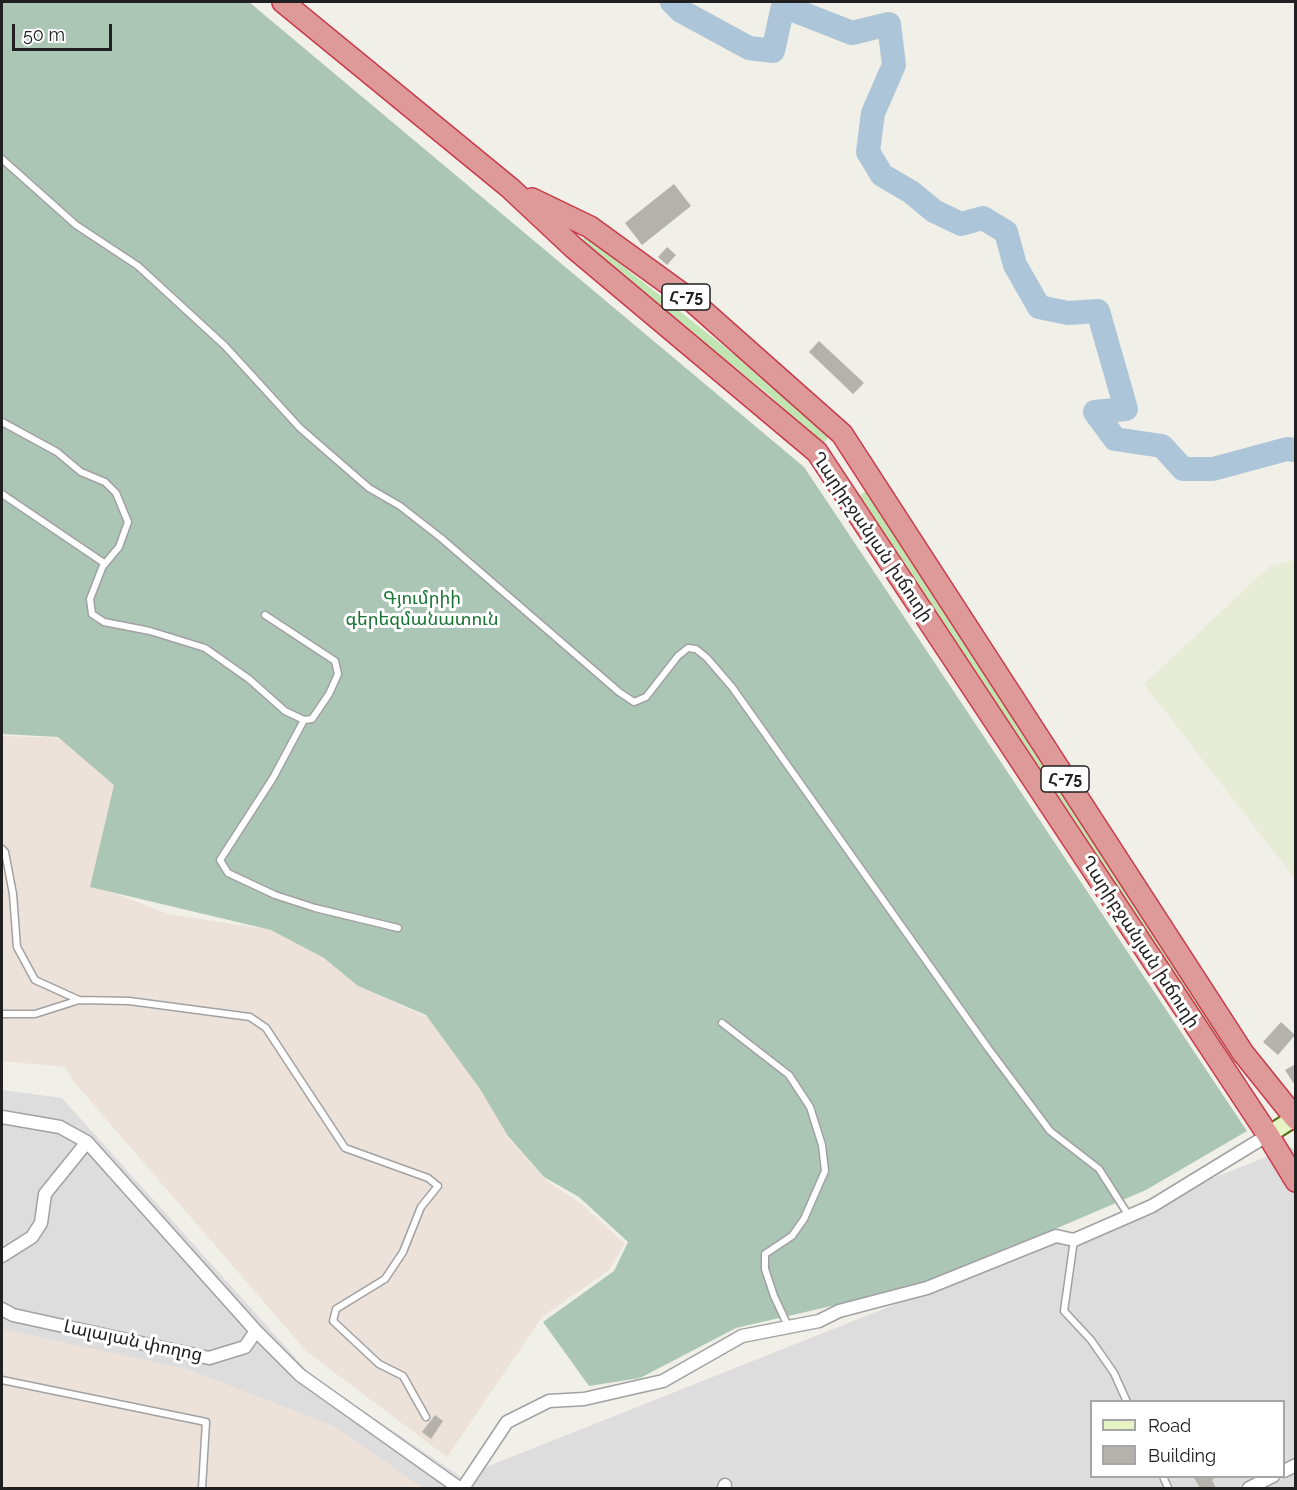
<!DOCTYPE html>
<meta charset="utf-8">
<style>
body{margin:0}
#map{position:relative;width:1297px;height:1490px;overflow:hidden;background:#f0efe8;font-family:Raleway,sans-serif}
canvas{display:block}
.frame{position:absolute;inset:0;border:3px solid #202020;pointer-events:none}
.legend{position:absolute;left:1090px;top:1400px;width:195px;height:78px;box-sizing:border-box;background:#fff;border:2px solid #a6a6a6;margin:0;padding:8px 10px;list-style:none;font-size:18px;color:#202020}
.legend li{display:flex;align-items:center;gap:12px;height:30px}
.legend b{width:30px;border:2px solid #a6a6a6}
.scale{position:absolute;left:12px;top:24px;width:100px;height:27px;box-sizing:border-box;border:3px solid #202020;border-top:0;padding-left:8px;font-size:18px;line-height:21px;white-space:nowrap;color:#202020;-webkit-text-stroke:4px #fff;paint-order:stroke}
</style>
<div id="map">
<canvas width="1297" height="1490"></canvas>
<div class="frame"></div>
<ul class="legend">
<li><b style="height:8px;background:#e6f3c2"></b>Road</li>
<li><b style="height:16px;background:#b5b1ab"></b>Building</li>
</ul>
<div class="scale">50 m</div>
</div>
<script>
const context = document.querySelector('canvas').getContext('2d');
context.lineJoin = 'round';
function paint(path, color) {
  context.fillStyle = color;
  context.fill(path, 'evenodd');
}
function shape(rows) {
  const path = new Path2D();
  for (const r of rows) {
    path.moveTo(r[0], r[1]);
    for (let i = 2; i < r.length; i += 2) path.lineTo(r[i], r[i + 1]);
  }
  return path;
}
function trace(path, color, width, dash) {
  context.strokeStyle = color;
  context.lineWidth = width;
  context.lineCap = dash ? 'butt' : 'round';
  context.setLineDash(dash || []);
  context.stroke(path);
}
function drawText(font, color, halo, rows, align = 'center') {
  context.font = font + ' Raleway,"Noto Sans Armenian",sans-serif';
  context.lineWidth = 6;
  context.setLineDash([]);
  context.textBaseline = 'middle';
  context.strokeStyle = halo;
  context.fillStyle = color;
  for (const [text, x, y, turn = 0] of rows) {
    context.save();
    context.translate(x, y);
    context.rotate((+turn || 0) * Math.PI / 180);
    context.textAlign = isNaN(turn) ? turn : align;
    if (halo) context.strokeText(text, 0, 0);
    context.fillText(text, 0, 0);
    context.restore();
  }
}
paint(shape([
 [2,1090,62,1098,311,1375,461,1477,1291,1147,1295,1149,1295,1488,2,1488],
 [1092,1402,1284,1402,1284,1476,1092,1476]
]), '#dedddd');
paint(shape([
 [2,736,61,738,117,786,93,885,168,914,278,931,332,963,358,986,429,1018,491,1094,509,1138,547,1181,583,1205,625,1244,609,1270,542,1317,447,1457,307,1352,75,1083,65,1067,2,1061],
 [2,1329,187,1369,334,1426,423,1488,2,1488]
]), '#ece2d9');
paint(shape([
 [1295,560,1296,560,1295,879,1144,684,1270,566]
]), '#e6ecd5');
paint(shape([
 [585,236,736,356,829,437,822,444,768,394,581,243],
 [866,491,1237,1060,1231,1068,858,497]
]), '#c1e4b3');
paint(shape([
 [2,2,249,2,804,467,1247,1131,1146,1190,927,1284,736,1328,640,1378,589,1386,543,1322,614,1271,628,1242,579,1197,544,1177,508,1136,480,1089,426,1015,358,986,324,958,271,930,90,887,114,785,58,737,2,734]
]), '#abc6b5');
trace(shape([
 [672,2,681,11,749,48,773,51,783,6,852,33,889,24,894,65,873,113,868,152,882,175,911,192,934,211,961,224,983,218,1006,232,1015,265,1039,307,1068,313,1098,311,1126,409,1095,412,1115,439,1162,446,1183,469,1213,469,1287,449,1296,450]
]), '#adc5d8', 24);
paint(shape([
 [674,184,691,206,642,245,625,223],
 [667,247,676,255,667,265,658,257],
 [819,341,864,383,853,394,809,352],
 [1281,1022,1295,1035,1278,1055,1263,1042],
 [1296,1064,1296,1087,1285,1070],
 [435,1415,443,1421,431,1439,422,1432],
 [1193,1476,1218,1476,1212,1480,1216,1488,1200,1488]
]), '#b5b1ab');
const lane = shape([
 [2,159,76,225,138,266,225,346,300,428,331,455,369,488,400,506,441,538,619,692,634,702,646,697,678,656,688,648,696,649,707,658,732,687,988,1048,1050,1131,1099,1169,1129,1216],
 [2,422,57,452,81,472,105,482,116,493,128,522,119,547,103,566],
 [2,494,104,563,90,599,92,614,104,622,150,631,205,648,249,679,285,711,304,720,312,719,329,694,338,674,335,661,265,615],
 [304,720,273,778,220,860,228,873,275,895,315,908,398,928],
 [2,849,5,852,13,894,17,947,35,980,79,1000],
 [2,1014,35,1014,79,1000,129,1001,250,1017,266,1028,345,1148,428,1178,438,1186,421,1207,403,1252,385,1279,336,1309,333,1321,379,1364,403,1376,426,1417],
 [722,1023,789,1075,810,1107,822,1145,825,1171,804,1219,792,1236,765,1254,765,1269,774,1296,788,1326],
 [1074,1240,1064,1311,1091,1340,1114,1373,1127,1402],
 [2,1380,206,1422,202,1488],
 [1163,1476,1168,1488]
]);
const street = shape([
 [2,1117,60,1127,87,1142,256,1331,300,1375,459,1488],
 [2,1256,32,1237,41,1223,45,1194,87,1142],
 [2,1309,13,1315,209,1358,245,1347,256,1331],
 [1284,1471,1296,1465],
 [463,1488,507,1422,549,1401,584,1399,663,1381,742,1336,819,1321,839,1311,927,1288,1056,1236,1074,1240,1152,1206,1268,1135],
 [724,1488,725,1485],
 [1249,1488,1273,1476]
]);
const secondary = shape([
 [1268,1135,1296,1117]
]);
const highway = shape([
 [283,2,510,188,574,248,817,452,1268,1135,1296,1181],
 [532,199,590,227,692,301,842,434,1243,1053,1296,1119]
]);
trace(lane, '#a1a1a1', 9);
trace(street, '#a1a1a1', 15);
trace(secondary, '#506d11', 20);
trace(highway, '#c93a4c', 24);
trace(lane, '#fff', 6);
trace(street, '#fff', 12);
trace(secondary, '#e6f3c2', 16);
trace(highway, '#de9a98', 21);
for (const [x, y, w] of [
 [686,297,48],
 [1065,779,48]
]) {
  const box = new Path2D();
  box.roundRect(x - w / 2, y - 13, w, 26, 4.5);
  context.fillStyle = '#fff';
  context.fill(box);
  trace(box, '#202020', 1.5);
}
drawText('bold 16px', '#202020', null, [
 ["Հ-75",686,297],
 ["Հ-75",1065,779]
]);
drawText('18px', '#202020', '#fff', [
 ["Ղարիբջանյան խճուղի",872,537,56],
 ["Ղարիբջանյան խճուղի",1140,942,57],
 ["Լալայան փողոց",133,1341,12]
]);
drawText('18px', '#187433', '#fff', [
 ["Գյումրիի",422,599],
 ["գերեզմանատուն",422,620]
]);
</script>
